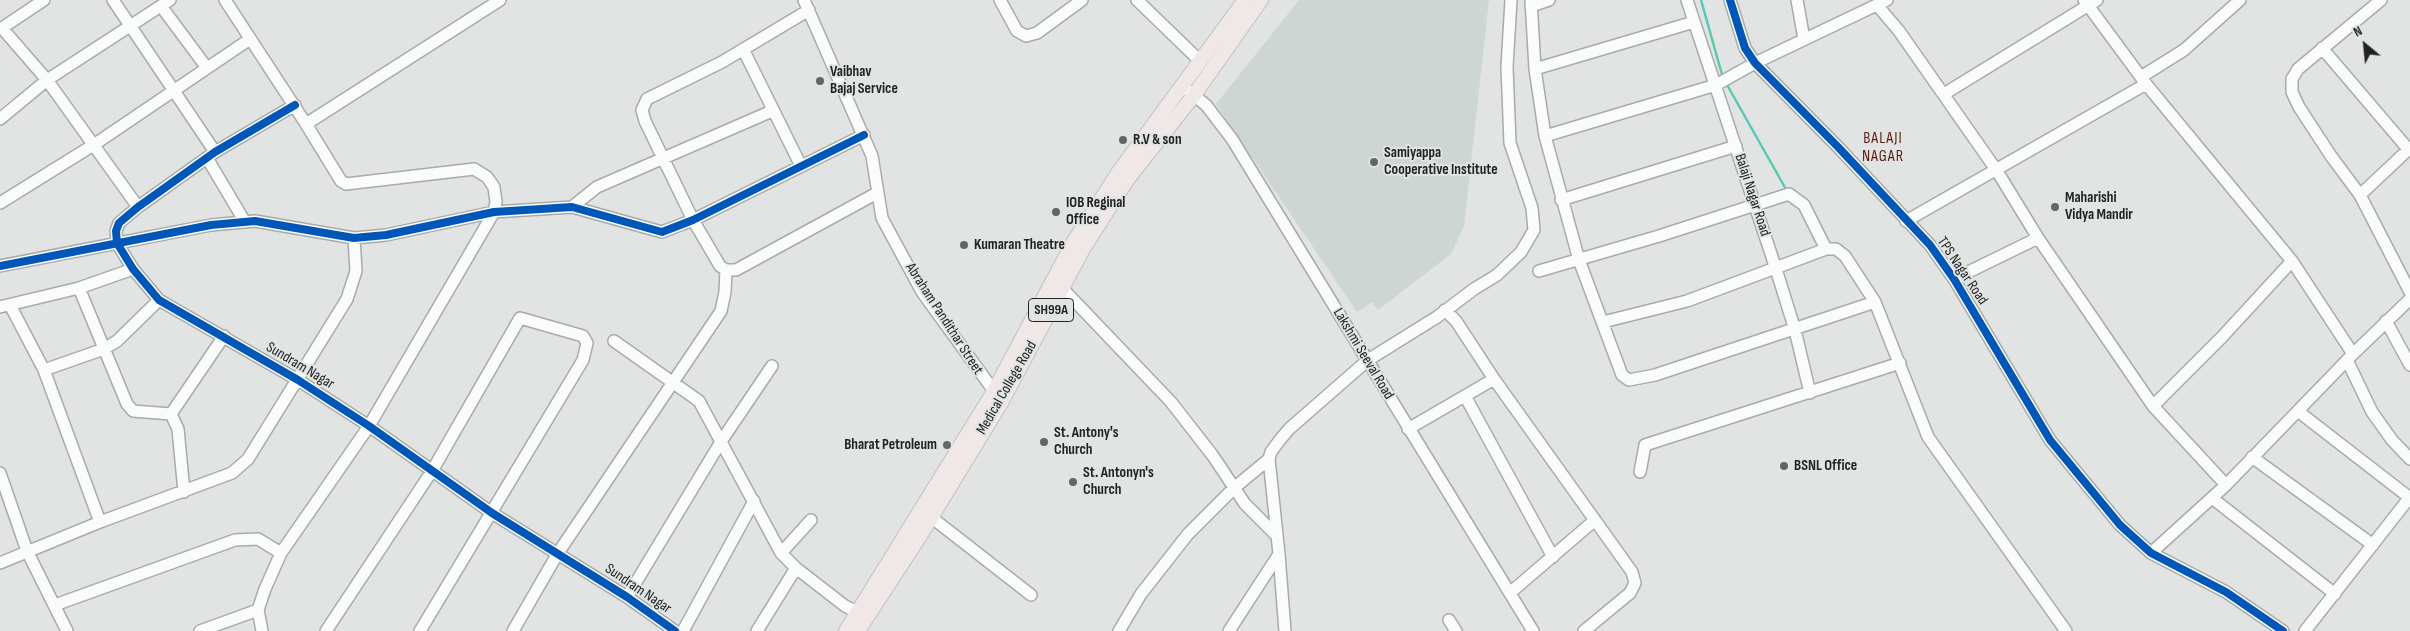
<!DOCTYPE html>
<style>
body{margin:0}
#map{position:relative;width:2410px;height:631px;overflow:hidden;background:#e1e4e3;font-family:"Sofia Sans Condensed",sans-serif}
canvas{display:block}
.north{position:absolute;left:2340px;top:20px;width:50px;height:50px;-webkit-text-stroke:4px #e0e5e3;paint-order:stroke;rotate:332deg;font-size:14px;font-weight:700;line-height:20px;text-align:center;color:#212222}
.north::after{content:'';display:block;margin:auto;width:18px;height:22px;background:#212222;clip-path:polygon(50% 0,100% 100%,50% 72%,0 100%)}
</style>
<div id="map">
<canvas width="2410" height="631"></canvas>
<div class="north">N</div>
</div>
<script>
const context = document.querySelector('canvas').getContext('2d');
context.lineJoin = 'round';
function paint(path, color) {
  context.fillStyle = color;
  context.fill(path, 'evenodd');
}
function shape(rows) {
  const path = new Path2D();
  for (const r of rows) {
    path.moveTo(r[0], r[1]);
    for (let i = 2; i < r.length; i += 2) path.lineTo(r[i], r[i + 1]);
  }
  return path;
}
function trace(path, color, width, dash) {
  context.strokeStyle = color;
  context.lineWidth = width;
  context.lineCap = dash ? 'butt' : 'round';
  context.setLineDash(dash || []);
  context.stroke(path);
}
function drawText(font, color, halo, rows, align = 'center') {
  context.font = font + ' "Sofia Sans Condensed",sans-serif';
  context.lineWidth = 4;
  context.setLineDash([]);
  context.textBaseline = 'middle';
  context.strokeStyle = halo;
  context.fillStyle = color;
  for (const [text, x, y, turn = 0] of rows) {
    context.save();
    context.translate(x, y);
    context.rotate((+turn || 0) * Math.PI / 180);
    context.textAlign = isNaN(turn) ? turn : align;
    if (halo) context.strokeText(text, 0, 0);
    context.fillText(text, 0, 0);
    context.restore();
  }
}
paint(shape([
 [1299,0,1489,0,1464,226,1451,254,1378,310,1372,302,1357,312,1216,104]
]), '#cdd6d3');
trace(shape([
 [1701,0,1723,78],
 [1726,83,1787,191]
]), '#5bc8b3', 2.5);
const minor = shape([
 [44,0,2,28,47,80,170,0],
 [113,0,215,152],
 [225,0,306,124,500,0],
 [804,0,872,156,882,218,922,292,999,398],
 [1000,0,1017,31,1026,36,1037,33,1082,0],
 [1137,0,1201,62],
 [1531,0,1535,69,1545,136,1579,260,1622,375,1629,380,1655,375,1875,302],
 [1687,0,1776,269,1795,330,1810,393],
 [1730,0,1745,48,1755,63,1838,147,1930,245,1954,279,2050,440,2120,525,2151,553,2226,592,2283,631],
 [1797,0,1804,39],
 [2084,0,2146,84,2292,261,2353,354],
 [2381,0,2298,69,2292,79,2292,92,2299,107,2331,156,2360,195,2410,292],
 [1877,5,1899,31,1997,171,2038,238,2153,406,2226,485],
 [161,6,207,68],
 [1531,6,1549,0],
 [809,10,722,62,647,99,642,110,645,121,693,220,720,266,726,270,736,270,877,193],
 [2322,48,2408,149],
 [743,49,801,166],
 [1535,69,1694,22],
 [2141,77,2184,50,2240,0],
 [1182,86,1206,105,1232,139,1533,631],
 [1944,94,2097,0],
 [295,105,215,152,138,207,119,223,116,231,117,243,133,269,159,300,298,380,369,426,492,513,627,597,675,631],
 [0,119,47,80,138,207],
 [1545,136,1716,85,1755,63,1887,0],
 [207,158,245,222],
 [2360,195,2410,148],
 [1561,200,1736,146],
 [0,203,95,144,250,39],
 [572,207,597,187,772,111],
 [1906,221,2146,84],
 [0,266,211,225,255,221,354,238,386,235,494,212,572,207,662,232,693,220,864,135],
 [1539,271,1659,236,1789,194,1804,205,1826,249],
 [1954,279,2038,238],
 [79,288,127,404,133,411,171,414,178,429,184,492],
 [1063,289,1171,402,1213,456,1245,504,1277,536],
 [10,305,44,370,100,522],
 [0,307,79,288,133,269],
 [1445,310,1456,321,1494,379],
 [2386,321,2410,365],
 [1603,322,1687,301,1826,249,1836,249,1845,256,1875,302,1928,437,2066,631],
 [614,341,699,401,781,553,796,568,845,606,857,612],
 [2347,360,2372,412,2392,440,2410,459],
 [44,370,104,349,117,341,159,300],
 [1465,396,1553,557],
 [2153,406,2222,337,2292,261],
 [2299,412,2410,498],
 [171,414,224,336],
 [1408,429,1494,379,1632,572,1635,583,1630,593,1584,631],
 [2252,457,2373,545],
 [1640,472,1645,445,1900,363],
 [0,473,27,551,67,631],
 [2212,498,2335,594],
 [931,517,1031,595],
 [781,553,811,520],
 [2151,553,2226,485,2353,354,2410,299],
 [1279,554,1269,459,1271,452,1279,441,1289,429,1368,360,1437,317,1474,289,1497,275,1521,252,1534,230,1532,208,1510,143,1507,67,1511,0],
 [0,563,100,522,232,473,248,459,347,299,356,271,354,238],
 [1511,592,1595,520],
 [627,597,722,440,772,366],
 [55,605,235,540,258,539,281,553],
 [1449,620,1456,631],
 [200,631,258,610],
 [262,631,258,610,265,589,281,553,369,426,494,212,496,202,494,187,487,177,474,169,346,184,341,181,306,124],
 [326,631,432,471,520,318,583,336,587,343,583,360,420,631],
 [513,631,558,553,721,311,725,292,726,270],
 [683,631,754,501],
 [757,631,796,568],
 [1119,631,1141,594,1188,534,1234,488,1269,459],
 [1229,631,1279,554,1285,631],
 [2305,631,2410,497]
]);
const major = shape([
 [846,631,993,393,1073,243,1118,173,1245,0],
 [858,631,918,539,1002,401,1083,249,1127,180,1194,95,1261,0]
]);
trace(minor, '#a9abaa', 14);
trace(major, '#c0c1c0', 16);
trace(minor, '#fafbfb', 11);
trace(major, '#f0e8e6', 14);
trace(shape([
 [1730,0,1745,48,1755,63,1838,147,1930,245,1954,279,2050,440,2120,525,2151,553,2226,592,2283,631],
 [295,105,215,152,138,207,119,223,116,231,117,243,133,269,159,300,298,380,369,426,492,513,627,597,675,631],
 [0,266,211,225,255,221,354,238,386,235,494,212,572,207,662,232,693,220,864,135]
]), '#0057b8', 8);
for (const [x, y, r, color] of [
 [820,81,5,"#646666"],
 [1123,140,5,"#646666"],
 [1374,162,5,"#646666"],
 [2055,207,5,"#646666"],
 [1056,212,5,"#646666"],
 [964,245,5,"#646666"],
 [1044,442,5,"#646666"],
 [947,445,5,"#646666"],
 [1784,466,5,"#646666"],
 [1073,482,5,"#646666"]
]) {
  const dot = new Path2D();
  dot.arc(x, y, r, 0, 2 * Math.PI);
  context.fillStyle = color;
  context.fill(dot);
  trace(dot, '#e0e5e3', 2);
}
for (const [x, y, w] of [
 [1051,310,45]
]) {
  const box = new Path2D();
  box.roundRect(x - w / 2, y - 11.5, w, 23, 4);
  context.fillStyle = '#e0e5e3';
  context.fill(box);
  trace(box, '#212222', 1);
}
drawText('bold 14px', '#212222', null, [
 ["SH99A",1051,310]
]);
drawText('bold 15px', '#212222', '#e0e5e3', [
 ["Vaibhav",830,72],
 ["Bajaj Service",830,89],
 ["R.V & son",1133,140],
 ["Samiyappa",1384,153],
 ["Cooperative Institute",1384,170],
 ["Maharishi",2065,198],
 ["Vidya Mandir",2065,215],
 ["IOB Reginal",1066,203],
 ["Office",1066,220],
 ["Kumaran Theatre",974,245],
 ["St. Antony's",1054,433],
 ["Church",1054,450],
 ["Bharat Petroleum",937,445,"right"],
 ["BSNL Office",1794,466],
 ["St. Antonyn's",1083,473],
 ["Church",1083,490]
], 'left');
drawText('15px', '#212222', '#e0e5e3', [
 ["Balaji Nagar Road",1752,195,72],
 ["TPS Nagar Road",1962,271,56],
 ["Abraham Pandithar Street",944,319,57],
 ["Lakshmi Seeval Road",1363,354,59],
 ["Sundram Nagar",300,366,31],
 ["Medical College Road",1007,388,-60],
 ["Sundram Nagar",638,589,34]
]);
context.letterSpacing = '1px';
drawText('16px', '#5c190e', '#e0e5e3', [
 ["BALAJI",1883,139],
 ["NAGAR",1883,157]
]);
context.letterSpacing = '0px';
</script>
